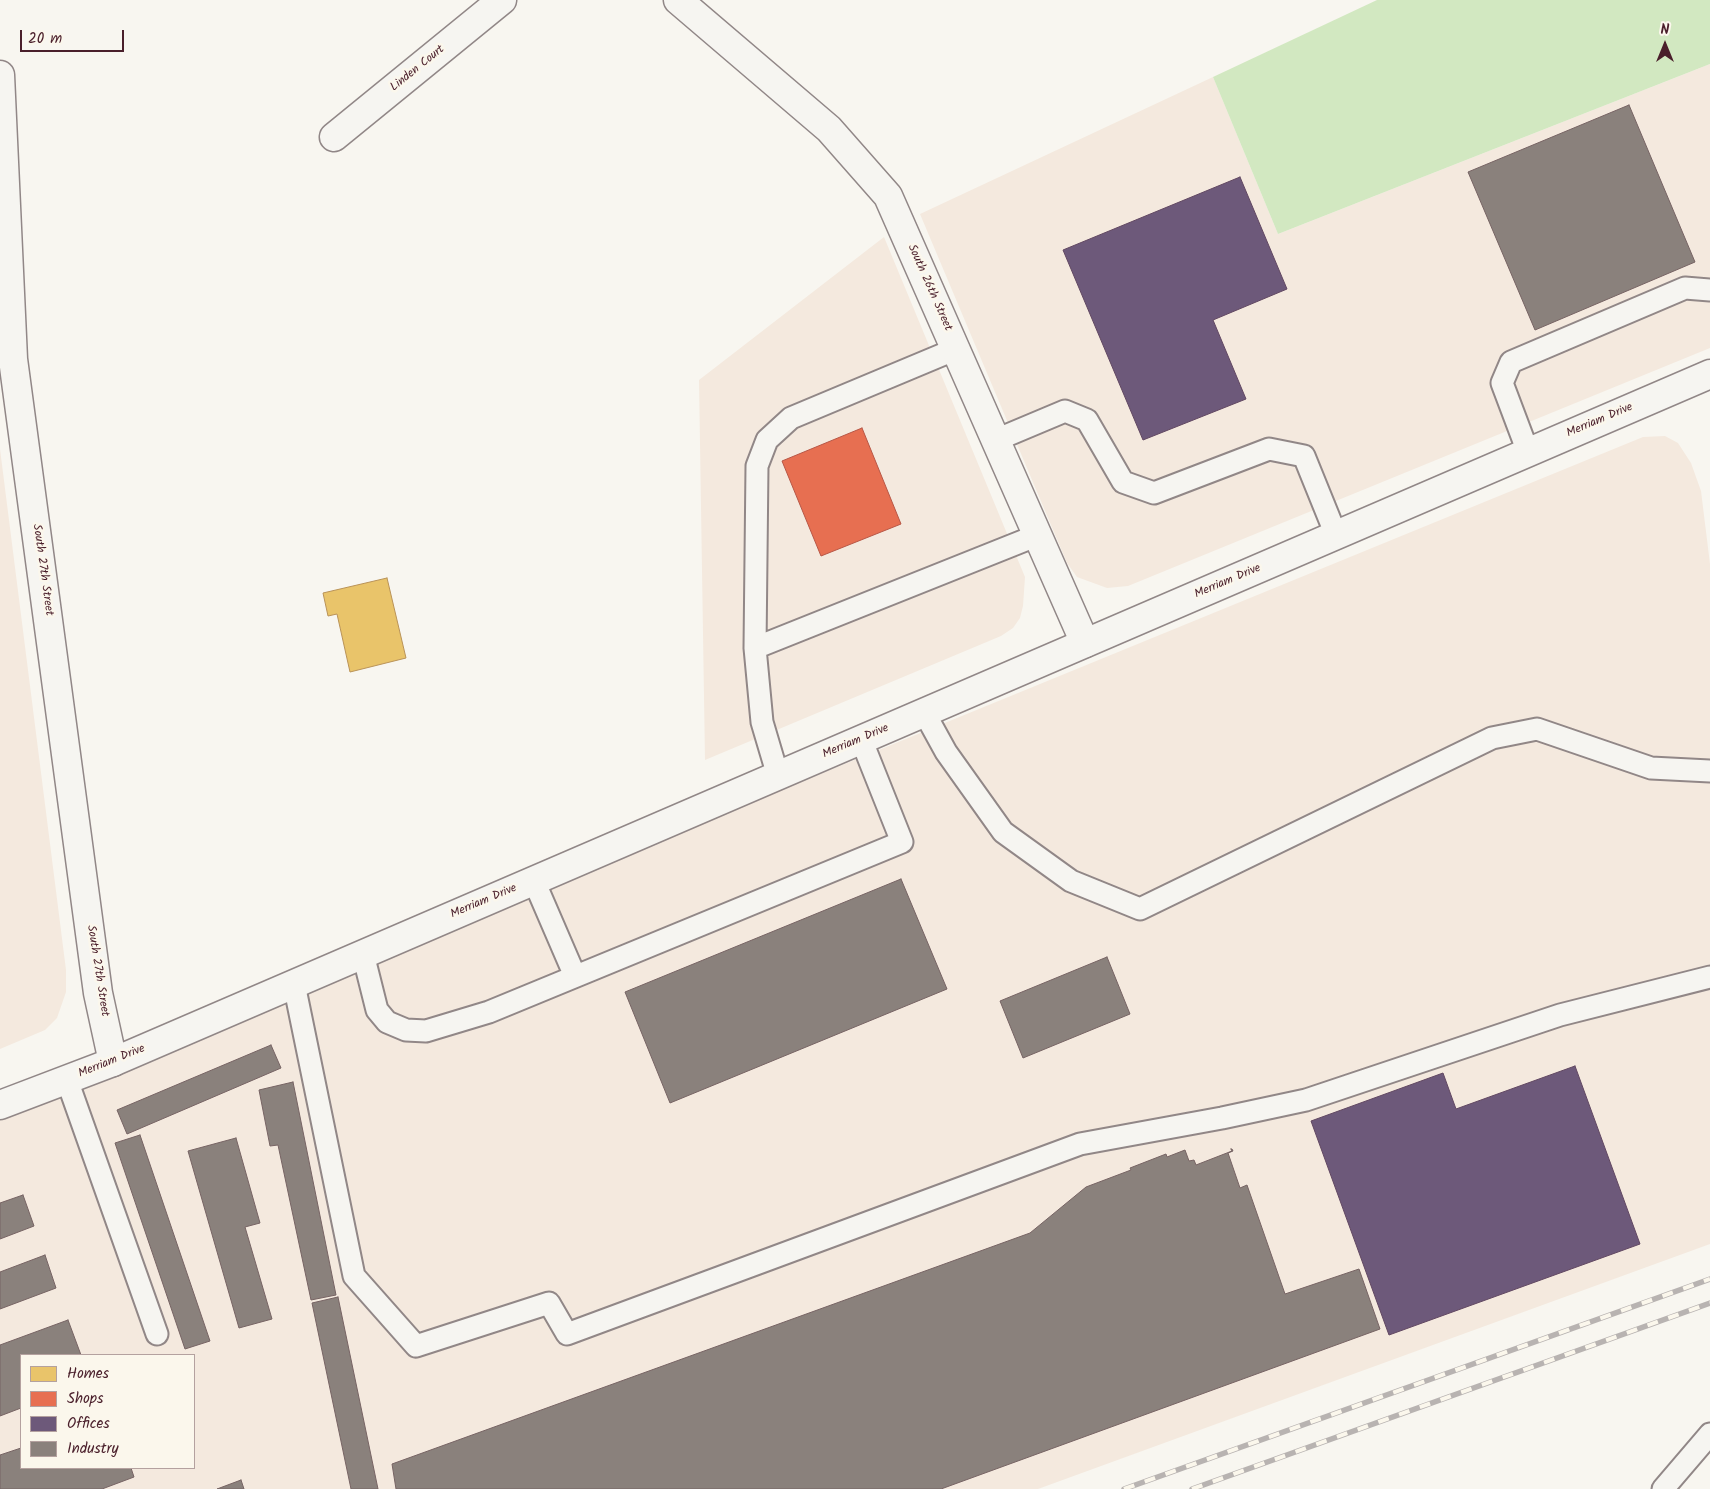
<!DOCTYPE html>
<style>
body{margin:0}
#map{position:relative;width:1710px;height:1489px;overflow:hidden;background:#f8f6f0;font-family:Kalam,sans-serif}
canvas{display:block}
.legend{position:absolute;left:20px;top:1354px;width:175px;height:115px;box-sizing:border-box;background:#fbf7ec;border:1px solid #b4a19f;margin:0;padding:6px 9px;list-style:none;font-size:15px;color:#4a1f2b}
.legend li{display:flex;align-items:center;gap:10px;height:25px}
.legend b{width:25px;border:1px solid #b4a19f}
.north{position:absolute;left:1640px;top:20px;width:50px;height:50px;-webkit-text-stroke:4px #fbf7ec;paint-order:stroke;rotate:0deg;font-size:14px;font-weight:700;line-height:20px;text-align:center;color:#4a1f2b}
.north::after{content:'';display:block;margin:auto;width:18px;height:22px;background:#4a1f2b;clip-path:polygon(50% 0,100% 100%,50% 72%,0 100%)}
.scale{position:absolute;left:20px;top:30px;width:104px;height:22px;box-sizing:border-box;border:2px solid #4a1f2b;border-top:0;padding-left:6px;font-size:15px;line-height:18px;white-space:nowrap;color:#4a1f2b;-webkit-text-stroke:4px #fbf7ec;paint-order:stroke}
</style>
<div id="map">
<canvas width="1710" height="1489"></canvas>
<ul class="legend">
<li><b style="height:14px;background:#e9c46a"></b>Homes</li>
<li><b style="height:14px;background:#e76f51"></b>Shops</li>
<li><b style="height:14px;background:#6d597a"></b>Offices</li>
<li><b style="height:14px;background:#8a817c"></b>Industry</li>
</ul>
<div class="north">N</div>
<div class="scale">20 m</div>
</div>
<script>
const context = document.querySelector('canvas').getContext('2d');
context.lineJoin = 'round';
function paint(path, color) {
  context.fillStyle = color;
  context.fill(path, 'evenodd');
}
function shape(rows) {
  const path = new Path2D();
  for (const r of rows) {
    path.moveTo(r[0], r[1]);
    for (let i = 2; i < r.length; i += 2) path.lineTo(r[i], r[i + 1]);
  }
  return path;
}
function trace(path, color, width, dash) {
  context.strokeStyle = color;
  context.lineWidth = width;
  context.lineCap = dash ? 'butt' : 'round';
  context.setLineDash(dash || []);
  context.stroke(path);
}
function drawText(font, color, halo, rows, align = 'center') {
  context.font = font + ' Kalam,sans-serif';
  context.lineWidth = 5;
  context.setLineDash([]);
  context.textBaseline = 'middle';
  context.strokeStyle = halo;
  context.fillStyle = color;
  for (const [text, x, y, turn = 0] of rows) {
    context.save();
    context.translate(x, y);
    context.rotate((+turn || 0) * Math.PI / 180);
    context.textAlign = isNaN(turn) ? turn : align;
    if (halo) context.strokeText(text, 0, 0);
    context.fillText(text, 0, 0);
    context.restore();
  }
}
paint(shape([
 [1710,64,1710,348,1128,586,1107,588,1077,577,1067,563,920,214,1213,77,1278,234],
 [884,237,1025,577,1023,606,1020,618,1013,628,1001,636,705,760,699,380],
 [1665,436,1678,443,1691,463,1701,491,1710,564,1710,1244,1038,1489,0,1489,0,1110,1643,437],
 [21,1355,194,1355,194,1468,21,1468],
 [0,449,66,970,66,992,57,1018,45,1030,0,1049]
]), '#f4e9de');
paint(shape([
 [1377,0,1710,0,1710,64,1278,234,1213,77]
]), '#d2e8c1');
const homes = shape([
 [387,578,406,658,350,672,337,614,328,616,323,593,387,578]
]);
paint(homes, '#e9c46a');
trace(homes, '#b99257', 1);
const shops = shape([
 [862,428,901,524,821,556,782,461,862,428]
]);
paint(shops, '#e76f51');
trace(shops, '#b85746', 1);
const offices = shape([
 [1240,177,1287,289,1213,320,1246,399,1143,440,1063,250,1240,177],
 [1575,1066,1640,1244,1389,1335,1311,1121,1443,1073,1456,1109,1575,1066]
]);
paint(offices, '#6d597a');
trace(offices, '#624862', 1);
const industry = shape([
 [1629,105,1695,262,1535,330,1468,172,1629,105],
 [901,879,947,989,670,1103,625,992,901,879],
 [1107,957,1130,1014,1023,1058,1000,1001,1107,957],
 [271,1045,281,1068,127,1134,117,1110,271,1045],
 [293,1082,336,1295,311,1300,278,1145,270,1146,259,1090,293,1082],
 [140,1135,210,1341,185,1349,115,1143,140,1135],
 [236,1138,260,1223,245,1227,272,1319,239,1328,188,1151,236,1138],
 [1231,1149,1232,1149,1233,1151,1228,1153,1240,1188,1247,1185,1285,1294,1359,1269,1380,1329,941,1489,396,1489,392,1464,1030,1233,1086,1187,1131,1170,1130,1168,1166,1154,1167,1157,1185,1150,1189,1161,1194,1160,1196,1165,1232,1151,1231,1149],
 [23,1195,34,1226,0,1239,0,1203,23,1195],
 [45,1255,56,1288,0,1309,0,1272,45,1255],
 [338,1297,378,1489,351,1489,312,1303,338,1297],
 [68,1320,81,1355,21,1355,21,1408,0,1416,0,1345,68,1320],
 [21,1448,21,1468,131,1468,134,1477,102,1489,0,1489,0,1455,21,1448],
 [241,1480,244,1489,217,1489,241,1480]
]);
paint(industry, '#8a817c');
trace(industry, '#776464', 1);
const lane = shape([
 [996,440,1065,411,1087,420,1123,482,1154,493,1269,449,1304,456,1336,535],
 [1528,452,1502,383,1511,362,1685,288,1710,290],
 [755,648,1038,535],
 [924,712,946,752,1003,832,1071,881,1140,909,1492,738,1537,729,1651,768,1710,771],
 [778,776,762,722,755,648,757,466,767,440,791,418,956,349],
 [534,881,575,976],
 [363,954,377,1010,387,1022,406,1030,426,1031,489,1012,902,842,861,739],
 [294,984,354,1276,416,1346,549,1303,567,1334,1080,1144,1222,1118,1306,1100,1560,1015,1710,977],
 [67,1080,157,1334],
 [1663,1489,1710,1434]
]);
const street = shape([
 [678,0,829,129,888,196,1085,643],
 [0,75,13,359,98,993,113,1062],
 [334,137,502,0]
]);
const secondary = shape([
 [0,1105,113,1062,1710,374]
]);
trace(lane, '#918787', 25);
trace(street, '#918787', 31);
trace(secondary, '#918787', 31);
trace(lane, '#f6f5f1', 21);
trace(street, '#f6f5f1', 28);
trace(secondary, '#f6f5f1', 28);
const rail = shape([
 [1124,1489,1710,1279],
 [1192,1489,1710,1303]
]);
trace(rail, '#b8b3b1', 5.5);
trace(rail, '#fbf7ec', 4, [11]);
drawText('12px', '#4a1f2b', '#fbf7ec', [
 ["Linden Court",418,69,-39],
 ["South 26th Street",929,288,66],
 ["Merriam Drive",1600,421,-23],
 ["South 27th Street",42,570,82],
 ["Merriam Drive",1228,582,-23],
 ["Merriam Drive",856,742,-23],
 ["Merriam Drive",484,902,-23],
 ["South 27th Street",97,971,81],
 ["Merriam Drive",112,1062,-22]
]);
</script>
